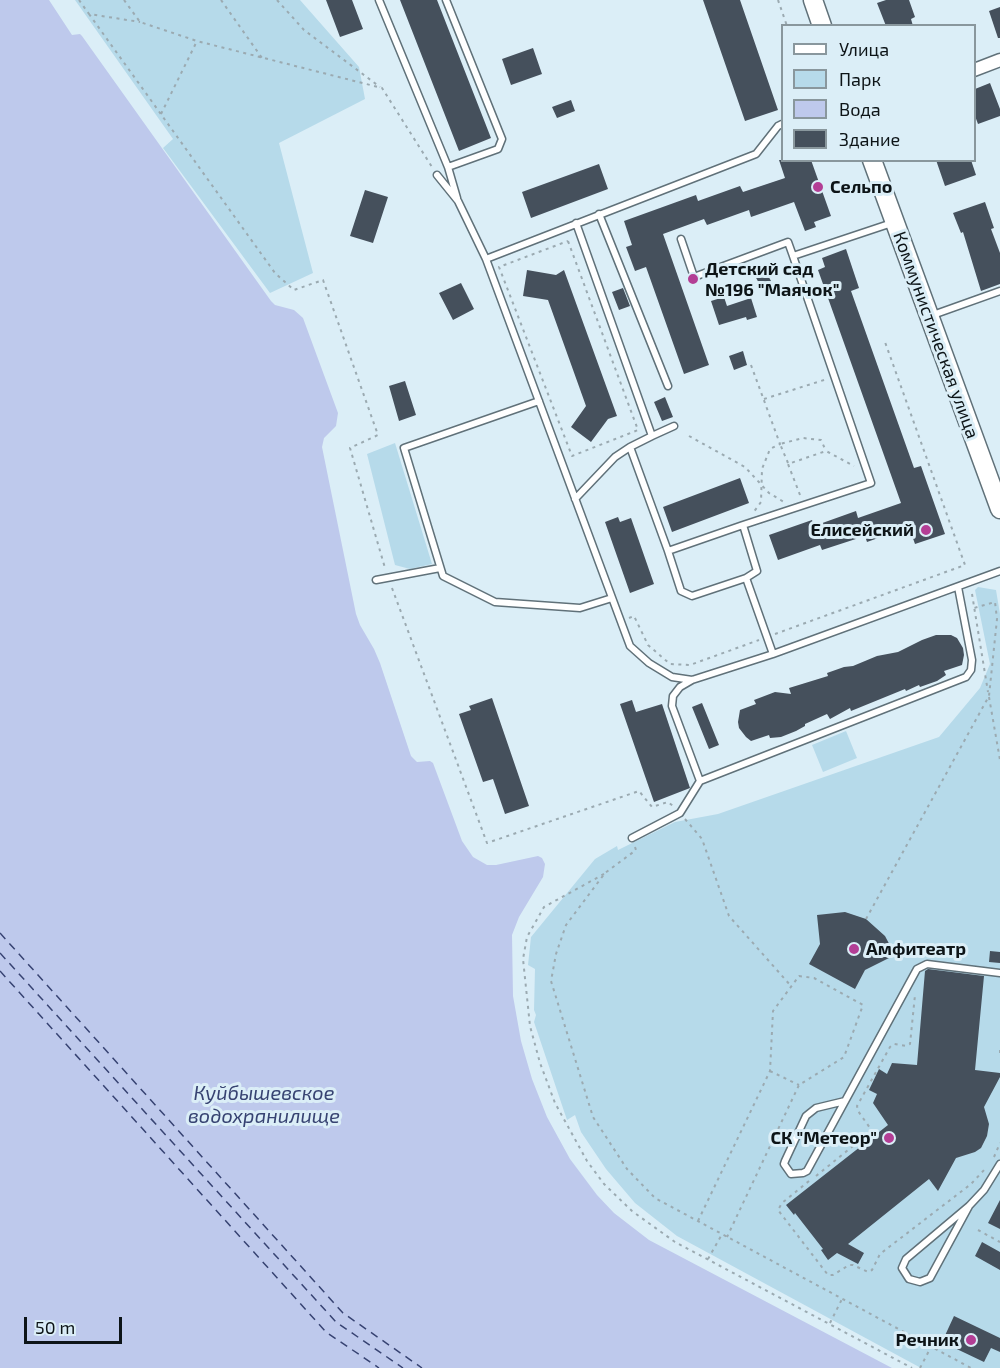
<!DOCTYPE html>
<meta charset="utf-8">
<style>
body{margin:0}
#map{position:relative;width:1000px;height:1368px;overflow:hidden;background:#dbeef7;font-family:"Exo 2",sans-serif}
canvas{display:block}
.legend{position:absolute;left:781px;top:24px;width:195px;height:138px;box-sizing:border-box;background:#dbeef7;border:2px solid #89979d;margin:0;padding:8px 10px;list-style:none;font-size:18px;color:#0d1417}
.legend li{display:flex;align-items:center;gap:12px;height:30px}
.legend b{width:30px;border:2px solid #89979d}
.scale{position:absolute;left:24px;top:1317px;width:98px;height:27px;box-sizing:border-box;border:3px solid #0d1417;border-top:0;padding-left:8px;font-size:18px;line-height:21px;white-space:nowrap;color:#0d1417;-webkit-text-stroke:4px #dbeef7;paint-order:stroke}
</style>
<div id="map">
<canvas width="1000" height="1368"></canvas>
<ul class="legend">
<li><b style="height:8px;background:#fff"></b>Улица</li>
<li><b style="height:16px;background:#b6daea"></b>Парк</li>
<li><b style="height:16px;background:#bec9ec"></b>Вода</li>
<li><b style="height:16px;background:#45505c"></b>Здание</li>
</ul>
<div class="scale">50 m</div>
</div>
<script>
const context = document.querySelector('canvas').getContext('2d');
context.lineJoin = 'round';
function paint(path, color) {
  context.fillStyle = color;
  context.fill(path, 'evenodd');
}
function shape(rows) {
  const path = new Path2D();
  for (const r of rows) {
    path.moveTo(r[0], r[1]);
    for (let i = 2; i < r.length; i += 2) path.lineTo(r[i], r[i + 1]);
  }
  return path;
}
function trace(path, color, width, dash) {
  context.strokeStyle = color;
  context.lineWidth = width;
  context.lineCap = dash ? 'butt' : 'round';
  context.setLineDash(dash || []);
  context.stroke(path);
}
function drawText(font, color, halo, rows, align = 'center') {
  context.font = font + ' "Exo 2",sans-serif';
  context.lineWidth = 6;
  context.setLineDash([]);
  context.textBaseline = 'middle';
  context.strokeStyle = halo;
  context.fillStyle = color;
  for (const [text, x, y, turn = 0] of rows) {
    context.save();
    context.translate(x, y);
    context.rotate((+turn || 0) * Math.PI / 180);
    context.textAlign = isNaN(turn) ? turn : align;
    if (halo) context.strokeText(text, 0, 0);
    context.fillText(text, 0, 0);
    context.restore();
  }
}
paint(shape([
 [75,0,300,0,359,67,365,99,279,143,313,273,270,293,163,148,173,139],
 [395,443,432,564,410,569,395,565,367,454],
 [978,587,996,590,1000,614,1000,1368,921,1368,677,1236,635,1203,606,1169,581,1132,575,1115,567,1120,534,1022,536,1015,534,1010,535,969,528,965,531,937,595,859,617,846,618,850,675,822,718,814,939,737,980,688,990,664,975,590],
 [846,731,857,758,823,772,812,745]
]), '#b6daea');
paint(shape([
 [0,0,49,0,72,35,80,34,82,36,271,301,275,305,294,310,303,318,338,413,336,426,324,438,322,447,356,614,360,625,374,649,380,663,411,756,417,762,430,761,433,763,462,841,473,857,487,865,496,865,538,856,542,858,545,864,543,877,519,917,512,935,513,996,521,1041,532,1079,547,1117,570,1159,597,1195,614,1213,649,1240,892,1368,0,1368]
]), '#bec9ec');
trace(shape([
 [0,933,343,1313,422,1368],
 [0,953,336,1322,403,1368],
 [0,971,326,1332,379,1368]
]), '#374372', 1.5, [8, 6]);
paint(shape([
 [326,0,352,0,363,29,340,37],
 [400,0,437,0,491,138,459,151],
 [703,0,740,0,778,110,745,121],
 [886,0,909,0,915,17,911,19,913,26,886,26,877,3],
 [1000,7,1000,38,998,38,989,11],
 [533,48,542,74,511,85,502,59],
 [990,83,1000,109,1000,116,978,124,975,116,975,89],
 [571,100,575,111,557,118,552,107],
 [779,160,811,160,831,216,814,222,816,227,805,231,794,202,751,217,749,210,707,225,704,219,663,234,709,365,684,374,646,267,635,271,626,247,632,245,624,221,696,195,698,201,740,186,743,192,785,178],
 [936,160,971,160,976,175,945,186],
 [599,164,608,189,531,218,522,192],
 [365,190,388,197,373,243,350,236],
 [985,202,994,228,991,229,1000,253,1000,284,981,291,963,232,961,233,953,213],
 [846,249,859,288,851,291,914,468,921,466,945,534,915,544,909,527,867,542,865,536,822,550,820,545,778,560,769,535,812,520,814,526,856,511,858,518,901,503,818,270,825,267,822,258],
 [764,268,771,281,761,287,754,274],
 [527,270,556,275,564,270,617,416,608,419,591,442,571,427,586,406,548,300,523,296],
 [461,283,474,309,453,320,439,293],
 [623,288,630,306,619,310,612,292],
 [724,297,727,306,751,298,757,317,747,320,746,317,719,325,711,301],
 [743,351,747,365,734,370,729,356],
 [405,381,416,415,399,421,389,386],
 [665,397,673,417,662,421,654,402],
 [740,478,749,503,672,532,663,507],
 [618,517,620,522,631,518,654,584,630,593,605,522],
 [936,635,951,635,957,638,963,648,964,655,962,665,944,671,946,675,937,681,920,687,919,685,906,691,905,689,851,711,850,708,830,719,827,714,805,724,805,726,796,731,781,737,770,738,769,735,751,741,746,737,739,728,738,722,740,710,756,704,754,700,775,692,791,694,789,688,828,676,827,673,844,667,853,666,877,656,898,652,922,640],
 [492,698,529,806,505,814,493,779,483,782,459,714,471,710,469,706],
 [632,700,636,712,662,704,690,788,654,802,620,704],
 [702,703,719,745,709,749,692,707],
 [845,912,866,919,885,936,895,955,865,970,855,989,809,964,820,944,817,915],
 [990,951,1000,952,1000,963,989,962],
 [928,969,984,976,975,1070,1000,1073,1000,1077,984,1107,989,1124,987,1136,981,1148,975,1152,956,1158,938,1191,929,1179,848,1244,864,1253,858,1264,837,1253,828,1260,821,1250,823,1249,795,1213,794,1215,786,1205,888,1125,873,1103,877,1094,869,1090,879,1069,887,1074,892,1063,917,1065,925,971],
 [1000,1200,1000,1229,988,1223],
 [982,1242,1000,1252,1000,1270,975,1256],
 [954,1316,1000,1338,1000,1352,991,1348,984,1362,942,1342]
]), '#45505c');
const service = shape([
 [379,0,448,167],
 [446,0,502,139,498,149,448,167,457,198],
 [437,175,458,201,486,259,630,646,649,663,672,677,692,680,773,654,1000,571],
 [599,214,668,386],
 [681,239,694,277,788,242,793,256],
 [486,259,756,154,778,126,782,124],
 [930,316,1000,291],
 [539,401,404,448,443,576,495,602,580,608,612,598],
 [652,436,674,426],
 [630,447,668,551],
 [575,499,615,457,630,447,652,436,576,223],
 [743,525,668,551,681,591,692,596,746,578],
 [376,580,440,568],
 [773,654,746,578,757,571,743,525,871,483,793,256,892,223],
 [700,781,966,677,971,670,972,660,958,587],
 [632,838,680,813,700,781,672,706,673,696,680,687,692,680],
 [845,1101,816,1108,806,1116,785,1161,784,1164,791,1174,803,1173,807,1171,917,969,927,964,1000,973],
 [969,1206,930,1278,920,1282,909,1279,902,1268,906,1259,969,1206,984,1190,1000,1164]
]);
const minor = shape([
 [974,70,1000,60]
]);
const primary = shape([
 [813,0,822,26],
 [872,160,1000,509]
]);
trace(service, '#607179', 9);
trace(minor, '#607179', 15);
trace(primary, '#607179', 21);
trace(shape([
 [79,0,89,14,140,22],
 [124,0,140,22,197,41,382,88,432,167],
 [221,0,262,58],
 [277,0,304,30,380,87],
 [778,0,787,26],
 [89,14,275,273,294,290,323,280,378,435,350,448,385,568],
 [161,114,197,41],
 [568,241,638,430,572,456,499,267,568,241],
 [751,365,780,444,770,449,762,469,761,502,753,513],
 [764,399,827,379],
 [689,436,745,467,769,493,784,502],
 [788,463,780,444,803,438,821,440,826,451],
 [800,495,788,464,826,451,854,466],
 [392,588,487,843,639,791,652,807,668,802,673,806],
 [972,594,988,692],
 [629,618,634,616,648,645,670,664,690,665,759,640],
 [775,634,965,565,885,342],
 [989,697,1000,760],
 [685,819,702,839,729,916,791,986],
 [635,847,636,850,605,873,566,925,556,954,551,981,593,1117,627,1169,655,1198,971,1368],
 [604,874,544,907,527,937,523,959,530,1026,540,1063,555,1103,587,1161,604,1184,632,1211,675,1242,912,1368],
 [866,919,989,696,997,619,995,602,974,608],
 [1000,1050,1000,1057],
 [770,1071,799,1085],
 [994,1157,1000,1143],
 [816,1176,869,1133,870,1128,858,1111,857,1106,890,1047,894,1044,906,1046,910,1044,915,995],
 [809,1181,782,1203,778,1210,828,1275,833,1275,849,1265,853,1265,868,1272,872,1270,880,1254,971,1184,985,1169],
 [698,1221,770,1071,773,1011,799,976,814,978,863,1005,844,1057,799,1085,727,1237],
 [978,1230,1000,1242],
 [708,1259,721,1236],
 [830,1323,842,1299],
 [920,1368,931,1347]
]), '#9baab1', 2, [3, 4.5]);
trace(service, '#fff', 6);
trace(minor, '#fff', 12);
trace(primary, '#fff', 18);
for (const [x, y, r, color] of [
 [818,187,6,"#b33e95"],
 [693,279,6,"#b33e95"],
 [926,530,6,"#b33e95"],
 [854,949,6,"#b33e95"],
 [889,1138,6,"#b33e95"],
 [971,1340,6,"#b33e95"]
]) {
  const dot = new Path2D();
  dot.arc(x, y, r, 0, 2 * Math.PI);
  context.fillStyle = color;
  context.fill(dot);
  trace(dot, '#dbeef7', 2);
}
drawText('bold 18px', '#0d1417', '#dbeef7', [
 ["Сельпо",830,187],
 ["Детский сад",705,269],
 ["№196 \"Маячок\"",705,290],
 ["Елисейский",914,530,"right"],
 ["Амфитеатр",866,949],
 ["СК \"Метеор\"",877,1138,"right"],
 ["Речник",959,1340,"right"]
], 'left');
drawText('18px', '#0d1417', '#dbeef7', [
 ["Коммунистическая улица",936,335,70]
]);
drawText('italic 20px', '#374372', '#dbeef7', [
 ["Куйбышевское",264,1093],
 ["водохранилище",264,1116]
]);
</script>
